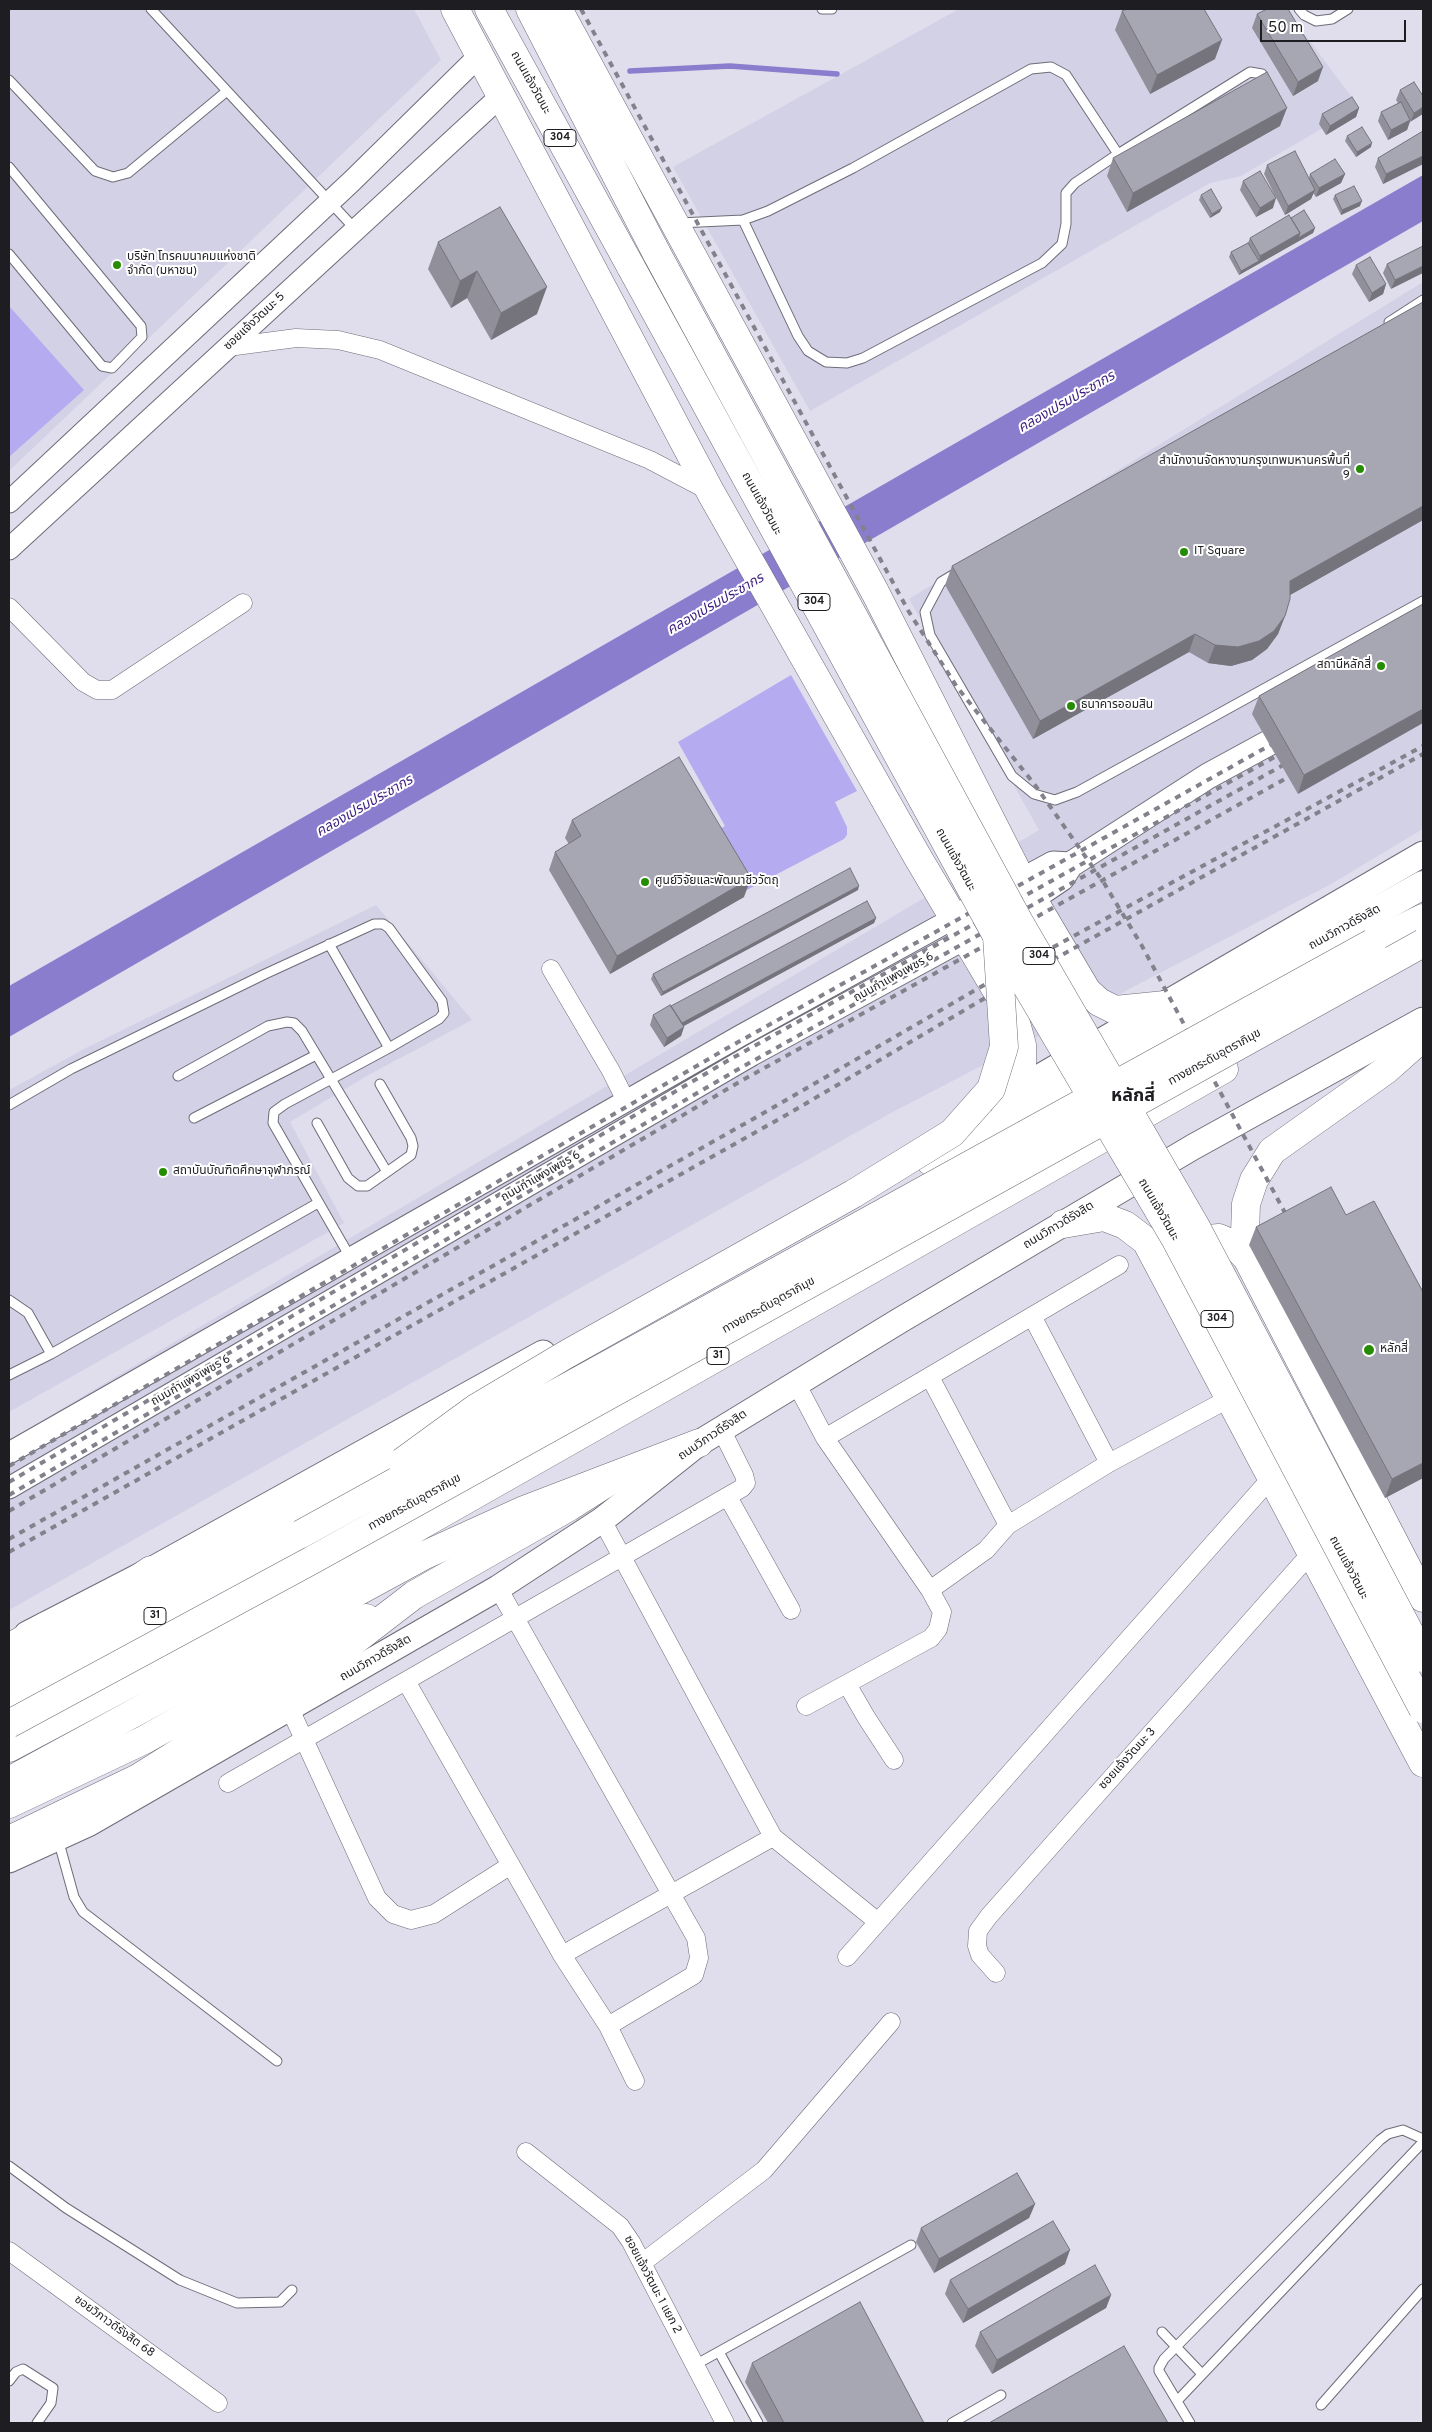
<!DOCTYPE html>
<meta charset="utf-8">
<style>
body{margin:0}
#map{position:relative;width:1432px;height:2432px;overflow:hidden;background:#e0deec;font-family:Overpass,sans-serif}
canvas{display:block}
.frame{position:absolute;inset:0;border:10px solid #1e1d22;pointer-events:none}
.scale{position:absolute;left:1260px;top:20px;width:146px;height:22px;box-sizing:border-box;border:2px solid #1e1d22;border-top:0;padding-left:6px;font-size:15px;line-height:18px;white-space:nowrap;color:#1e1d22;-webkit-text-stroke:4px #fff;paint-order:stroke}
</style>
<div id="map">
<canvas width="1432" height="2432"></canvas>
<div class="frame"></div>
<div class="scale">50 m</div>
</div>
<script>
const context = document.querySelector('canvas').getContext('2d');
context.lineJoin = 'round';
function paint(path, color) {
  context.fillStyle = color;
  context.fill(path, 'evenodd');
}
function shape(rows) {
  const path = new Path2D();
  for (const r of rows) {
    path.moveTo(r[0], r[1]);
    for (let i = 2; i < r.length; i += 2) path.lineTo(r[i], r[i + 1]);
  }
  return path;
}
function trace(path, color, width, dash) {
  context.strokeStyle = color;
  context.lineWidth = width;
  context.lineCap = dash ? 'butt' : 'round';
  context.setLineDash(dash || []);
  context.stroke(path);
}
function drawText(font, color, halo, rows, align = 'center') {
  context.font = font + ' Overpass,"Noto Sans Thai",sans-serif';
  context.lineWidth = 4;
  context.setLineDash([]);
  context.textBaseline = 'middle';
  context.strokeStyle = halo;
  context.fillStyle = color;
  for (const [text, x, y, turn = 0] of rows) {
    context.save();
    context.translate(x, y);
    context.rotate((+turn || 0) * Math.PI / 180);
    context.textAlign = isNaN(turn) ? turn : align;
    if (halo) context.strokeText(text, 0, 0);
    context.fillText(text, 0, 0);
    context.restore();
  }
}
paint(shape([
 [9,9,414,9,441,60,9,471],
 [959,9,1286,9,1359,107,1241,176,1210,183,810,411,673,167],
 [1423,282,1423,611,1230,718,1423,615,1423,829,1333,883,889,1114,9,1610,9,1440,1039,830,909,599],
 [376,905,472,1020,372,1073,290,1122,344,1223,9,1412,9,1090,86,1048]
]), '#d3d1e6');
paint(shape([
 [9,306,84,390,9,457],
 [791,675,857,791,835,802,847,827,847,835,844,839,741,893,708,836,725,826,678,742]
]), '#b5abf0');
paint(shape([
 [1423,175,1423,221,9,1037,9,986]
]), '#8b7dce');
trace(shape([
 [630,71,730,66,837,74]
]), '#8b7dce', 5.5);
const service = shape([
 [151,9,356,230],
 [822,9,832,9],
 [1299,9,1304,15,1316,21,1332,19,1348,9],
 [9,80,95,171,113,177,128,173,227,91],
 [9,167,141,326,142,337,112,368,102,366,9,254],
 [743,220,798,336,808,351,826,362,847,363,863,358,1042,263,1062,244,1066,224,1066,193,1075,183,1118,154,1250,72,1262,74,1268,86],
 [679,223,743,220,768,211,853,168,1031,69,1051,67,1066,75,1118,154],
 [1389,322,1423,300],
 [956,573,941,582,925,612,930,635,1012,776,1034,794,1055,800,1077,792,1423,601],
 [329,944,389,1048],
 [178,1076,268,1026,287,1022,294,1023,302,1031,387,1172,367,1186,358,1186,348,1178,317,1123],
 [380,1084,411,1138,413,1146,411,1155,387,1172],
 [9,1105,71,1069,265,974,374,924,383,924,389,928,442,1001,444,1013,439,1019,389,1048,285,1104,274,1112,273,1123,350,1257],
 [194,1118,316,1055],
 [9,1300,28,1313,51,1354],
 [9,1375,51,1354,318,1203],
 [58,1839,74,1897,83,1912,277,2061],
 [9,2166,66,2208,180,2280,237,2303,280,2302,292,2290],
 [1162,2332,1202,2374],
 [719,2352,758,2423],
 [695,2365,911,2245],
 [9,2381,16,2372,23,2369,53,2388,51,2403,37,2423],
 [1177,2401,1423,2142],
 [1321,2405,1423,2289],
 [952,2423,1001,2395],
 [1190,2423,1159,2371,1159,2368,1164,2359,1380,2140,1388,2134,1403,2130,1423,2139]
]);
const minor = shape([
 [228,347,296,338,338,340,380,350,650,460,709,491],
 [9,607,83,682,97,690,112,690,243,603],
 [551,969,611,1071,626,1101],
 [1032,1316,1109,1463],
 [930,1377,1008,1525,986,1550,930,1590],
 [796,1383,825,1438,930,1590,942,1612,938,1629,931,1638,806,1706],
 [825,1438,1119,1265],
 [728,1497,791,1610],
 [602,1520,773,1837,878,1922],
 [1008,1525,1109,1463,1230,1398],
 [498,1588,696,1938,699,1958,694,1975,608,2026],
 [406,1681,562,1955,608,2026,635,2081],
 [847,1684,866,1717,894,1760],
 [290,1709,377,1898,393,1914,411,1920,434,1914,511,1865],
 [228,1783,742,1488,746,1483,744,1475,721,1429],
 [562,1955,773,1837],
 [847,1957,1272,1477],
 [996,1973,980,1955,977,1946,978,1931,989,1916,1312,1552],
 [526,2152,620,2226,631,2242,725,2423],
 [9,2251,218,2403],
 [642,2263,764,2170,891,2022]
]);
const tertiary = shape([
 [9,502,352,181,480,55],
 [9,549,502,95],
 [9,1453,740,1036,954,918],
 [9,1488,752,1055,965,939]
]);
const secondary = shape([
 [1016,909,1062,878,1070,865,1208,776,1298,727],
 [954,918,1053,864,1070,865],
 [1000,1100,1423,854],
 [27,1634,151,1570,543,1353],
 [9,1860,88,1824,498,1588,602,1520,699,1443,899,1321,1193,1147,1423,1020]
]);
const primary = shape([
 [455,9,711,493,917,856,997,991,1013,1012,1022,1045,1022,1065,1009,1095],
 [489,9,631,267],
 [530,9,657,254],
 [558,9,875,592,1022,881,1087,991,1099,1002,1115,1010,1165,1005],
 [1423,1037,1386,1070,1272,1151,1254,1180,1246,1204,1245,1234,1247,1258,1423,1598],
 [1063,1224,1104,1217,1125,1225,1146,1241,1423,1763],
 [1183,1249,1197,1240,1219,1238,1233,1244,1247,1258]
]);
const trunk = shape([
 [930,1161,1423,885],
 [95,1609,151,1570],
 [9,1674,421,1446],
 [9,1748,328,1578,1224,1069],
 [9,1781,425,1555,524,1510,699,1443]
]);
const motorway = shape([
 [1372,943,1423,918],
 [9,1648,46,1626],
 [9,1698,301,1534],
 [9,1804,144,1740,323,1638,366,1618],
 [9,1840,138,1778,341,1651,414,1595,569,1507,619,1475]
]);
trace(service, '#6e6c78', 11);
trace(minor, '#6e6c78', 19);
trace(tertiary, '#6e6c78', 23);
trace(secondary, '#6e6c78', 27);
trace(primary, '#6e6c78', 29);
trace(trunk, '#6e6c78', 29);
trace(motorway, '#6e6c78', 29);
trace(service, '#fff', 9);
trace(minor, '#fff', 18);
trace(tertiary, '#fff', 21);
trace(secondary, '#fff', 25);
trace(primary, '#fff', 28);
trace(trunk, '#fff', 28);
trace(motorway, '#fff', 28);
trace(shape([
 [581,9,909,612,957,687,1035,785,1104,883,1142,946,1291,1224],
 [9,1466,724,1050,1283,738],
 [9,1482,729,1060,1289,749],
 [9,1495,735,1071,1294,759],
 [9,1511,741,1081,1301,770],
 [9,1539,769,1110,991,981,1423,746],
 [9,1552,788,1114,997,991,1423,754]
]), '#83818b', 4, [6, 6]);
const primaryBridge = shape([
 [657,254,1018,920,1196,1227,1423,1658],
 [631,267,997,936,1176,1240,1423,1709]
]);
const motorwayBridge = shape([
 [402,1462,476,1408,567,1354,853,1194,952,1133,991,1089,1004,1047,997,936],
 [301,1534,1372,943],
 [9,1724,314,1559,1423,943]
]);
trace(primaryBridge, '#6e6c78', 29, []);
trace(motorwayBridge, '#6e6c78', 29, []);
trace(primaryBridge, '#fff', 28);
trace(motorwayBridge, '#fff', 28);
paint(shape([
 [1122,11,1215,59,1150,94,1115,30],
 [1257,14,1318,81,1293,96,1252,28],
 [1400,90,1423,96,1410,122,1407,130,1388,140,1378,121,1381,112,1398,103,1396,100],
 [1359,108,1356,117,1326,135,1319,124,1322,114],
 [1280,126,1127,212,1107,176,1113,158],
 [1423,131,1423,164,1383,184,1375,167,1378,158],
 [1347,136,1371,147,1356,157,1345,141],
 [1267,165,1309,178,1310,174,1345,174,1341,183,1316,197,1313,193,1311,199,1285,215,1264,174],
 [1243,181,1273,208,1256,217,1240,190],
 [1201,195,1220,212,1210,218,1199,200],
 [1335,195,1360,206,1341,215,1333,199],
 [1291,218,1315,228,1313,233,1239,275,1229,257,1231,252,1248,243,1250,238],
 [438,242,537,314,491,340,467,298,451,308,428,269],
 [1423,246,1391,289,1383,273,1387,264],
 [1356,265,1386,284,1383,294,1369,302,1352,274],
 [1423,302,1423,520,1290,595,1285,616,1278,634,1267,649,1252,660,1231,666,1208,663,1189,652,1033,739,945,585,952,566],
 [1423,604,1298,794,1252,714,1259,696],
 [572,820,744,897,610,974,549,870,555,852,569,844,565,838],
 [858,890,661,996,651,979,653,974],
 [876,918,874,923,684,1026,681,1036,664,1047,650,1025,653,1015,671,1006],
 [1346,1215,1423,1292,1423,1478,1385,1498,1249,1245,1256,1227],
 [1035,2204,1029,2218,934,2273,916,2242,921,2228],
 [1065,2264,963,2323,945,2294,950,2280],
 [1111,2295,1106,2308,992,2374,975,2346,980,2332],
 [752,2363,924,2423,768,2423,745,2382]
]), '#908f9a');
paint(shape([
 [1222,40,1215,59,1150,94,1157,75],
 [1323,67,1318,81,1293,96,1298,82],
 [1423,107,1423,114,1410,122,1414,113],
 [1287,108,1280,126,1127,212,1133,193],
 [1359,108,1356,117,1326,135,1330,126],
 [1410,120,1407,130,1388,140,1391,130],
 [1372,143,1371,147,1356,157,1357,152],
 [1423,156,1423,164,1383,184,1386,174],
 [1345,174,1341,183,1316,197,1319,188],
 [1315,190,1311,199,1285,215,1288,206],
 [1276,198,1273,208,1256,217,1260,208],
 [1362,201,1360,206,1341,215,1342,210],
 [1222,208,1220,212,1210,218,1212,214],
 [1315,228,1313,233,1239,275,1241,271,1259,261,1260,256,1300,233],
 [1423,266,1423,273,1391,289,1395,280],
 [477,271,467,298,451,308,460,281],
 [1386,284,1383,294,1369,302,1372,293],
 [547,287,537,314,491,340,501,313],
 [1423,506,1423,520,1283,599,1290,581],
 [1285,616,1278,634,1267,649,1252,660,1231,666,1208,663,1215,645],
 [1195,634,1189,652,1033,739,1040,721],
 [1423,709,1423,723,1298,794,1304,775],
 [751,878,744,897,610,974,617,956],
 [859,886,858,890,661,996,663,992],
 [876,918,874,923,678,1029,680,1024],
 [684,1027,681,1036,664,1047,667,1038],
 [1423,1463,1423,1478,1385,1498,1392,1479],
 [1035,2204,1029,2218,934,2273,939,2259],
 [1070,2250,1065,2264,963,2323,968,2309],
 [1111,2295,1106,2308,992,2374,997,2360]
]), '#75747d');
const building = shape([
 [1127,9,1204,9,1222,40,1157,75,1122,11,1127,9],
 [1267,9,1288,9,1323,67,1298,82,1257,14,1267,9],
 [1267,72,1287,108,1133,193,1113,158,1267,72],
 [1414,82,1423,96,1423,107,1414,113,1400,90,1414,82],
 [1352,97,1359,108,1330,126,1322,114,1352,97],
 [1401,102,1410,120,1391,130,1381,112,1401,102],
 [1362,127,1372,143,1357,152,1347,136,1362,127],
 [1423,131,1423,156,1386,174,1378,158,1423,131],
 [1295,151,1315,190,1288,206,1267,165,1295,151],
 [1335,159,1345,174,1319,188,1310,174,1335,159],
 [1260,171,1276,198,1260,208,1243,181,1260,171],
 [1354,186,1362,201,1342,210,1335,195,1354,186],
 [1211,189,1222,208,1212,214,1201,195,1211,189],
 [500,207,547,287,501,313,477,271,460,281,438,242,500,207],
 [1304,210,1315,228,1298,238,1300,233,1291,218,1304,210],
 [1289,215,1300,233,1260,256,1250,238,1289,215],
 [1248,243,1259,261,1241,271,1231,252,1248,243],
 [1423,246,1423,266,1395,280,1387,264,1423,246],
 [1370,257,1386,284,1372,293,1356,265,1370,257],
 [1423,302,1423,506,1290,581,1290,599,1285,616,1274,631,1259,641,1238,647,1215,645,1195,634,1040,721,952,566,1423,302],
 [1423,604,1423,709,1304,775,1259,696,1423,604],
 [679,757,751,878,617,956,555,852,581,836,572,820,679,757],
 [850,868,859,886,663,992,653,974,850,868],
 [867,901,876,918,682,1023,671,1006,867,901],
 [670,1005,684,1027,667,1038,653,1015,670,1005],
 [1331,1187,1346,1215,1374,1201,1423,1292,1423,1463,1392,1479,1256,1227,1331,1187],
 [1017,2173,1035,2204,939,2259,921,2228,1017,2173],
 [1053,2221,1070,2250,968,2309,950,2280,1053,2221],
 [1095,2265,1111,2295,997,2360,980,2332,1095,2265],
 [860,2302,924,2423,784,2423,752,2363,860,2302],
 [1124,2346,1168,2423,989,2423,1124,2346]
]);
paint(building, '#a7a6b3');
trace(building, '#75747d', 1);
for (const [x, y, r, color] of [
 [117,265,5,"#268c04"],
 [1360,469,5,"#268c04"],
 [1184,552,5,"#268c04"],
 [1381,666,5,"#268c04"],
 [1071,706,5,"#268c04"],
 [645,882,5,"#268c04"],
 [163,1172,5,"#268c04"],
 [1369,1350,6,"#268c04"]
]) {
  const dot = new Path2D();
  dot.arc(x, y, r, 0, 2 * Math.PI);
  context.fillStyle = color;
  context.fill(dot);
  trace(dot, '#fff', 2);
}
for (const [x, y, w] of [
 [560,138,32],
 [814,602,32],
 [1039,956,32],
 [1217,1319,32],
 [718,1356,22],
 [155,1616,22]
]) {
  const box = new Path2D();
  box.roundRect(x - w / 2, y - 8.5, w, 17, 4);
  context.fillStyle = '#fff';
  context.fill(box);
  trace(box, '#1e1d22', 1);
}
drawText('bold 11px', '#1e1d22', null, [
 ["304",560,138],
 ["304",814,602],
 ["304",1039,956],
 ["304",1217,1319],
 ["31",718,1356],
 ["31",155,1616]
]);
drawText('12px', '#1e1d22', '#fff', [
 ["ถนนแจ้งวัฒนะ",530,83,61],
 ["ซอยแจ้งวัฒนะ 5",255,322,-43],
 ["ถนนแจ้งวัฒนะ",761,504,61],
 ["ถนนแจ้งวัฒนะ",955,860,61],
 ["ถนนวิภาวดีรังสิต",1345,928,-29],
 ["ถนนกำแพงเพชร 6",894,978,-29],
 ["ทางยกระดับอุตราภิมุข",1215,1058,-29],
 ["ถนนกำแพงเพชร 6",541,1177,-30],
 ["ถนนแจ้งวัฒนะ",1158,1210,60],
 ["ถนนวิภาวดีรังสิต",1059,1226,-31],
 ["ทางยกระดับอุตราภิมุข",769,1306,-29],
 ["ถนนกำแพงเพชร 6",191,1381,-30],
 ["ถนนวิภาวดีรังสิต",713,1436,-34],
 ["ทางยกระดับอุตราภิมุข",415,1503,-29],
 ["ถนนแจ้งวัฒนะ",1348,1568,62],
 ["ถนนวิภาวดีรังสิต",376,1659,-30],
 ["ซอยแจ้งวัฒนะ 3",1128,1759,-48],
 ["ซอยแจ้งวัฒนะ 1 แยก 2",652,2285,62],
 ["ซอยวิภาวดีรังสิต 68",114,2327,36]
]);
drawText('12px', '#1e1d22', '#fff', [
 ["บริษัท โทรคมนาคมแห่งชาติ",127,258],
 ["จำกัด (มหาชน)",127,272],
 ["สำนักงานจัดหางานกรุงเทพมหานครพื้นที่",1350,462,"right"],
 ["9",1350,476,"right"],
 ["IT Square",1194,552],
 ["สถานีหลักสี่",1371,666,"right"],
 ["ธนาคารออมสิน",1081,706],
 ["ศูนย์วิจัยและพัฒนาชีววัตถุ",655,882],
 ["สถาบันบัณฑิตศึกษาจุฬาภรณ์",173,1172],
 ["หลักสี่",1380,1350]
], 'left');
drawText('italic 14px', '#3c1e7e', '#fff', [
 ["คลองเปรมประชากร",1067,403,-30],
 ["คลองเปรมประชากร",716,605,-30],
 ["คลองเปรมประชากร",365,807,-30]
]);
drawText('bold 18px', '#1e1d22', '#fff', [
 ["หลักสี่",1133,1097]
]);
</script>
